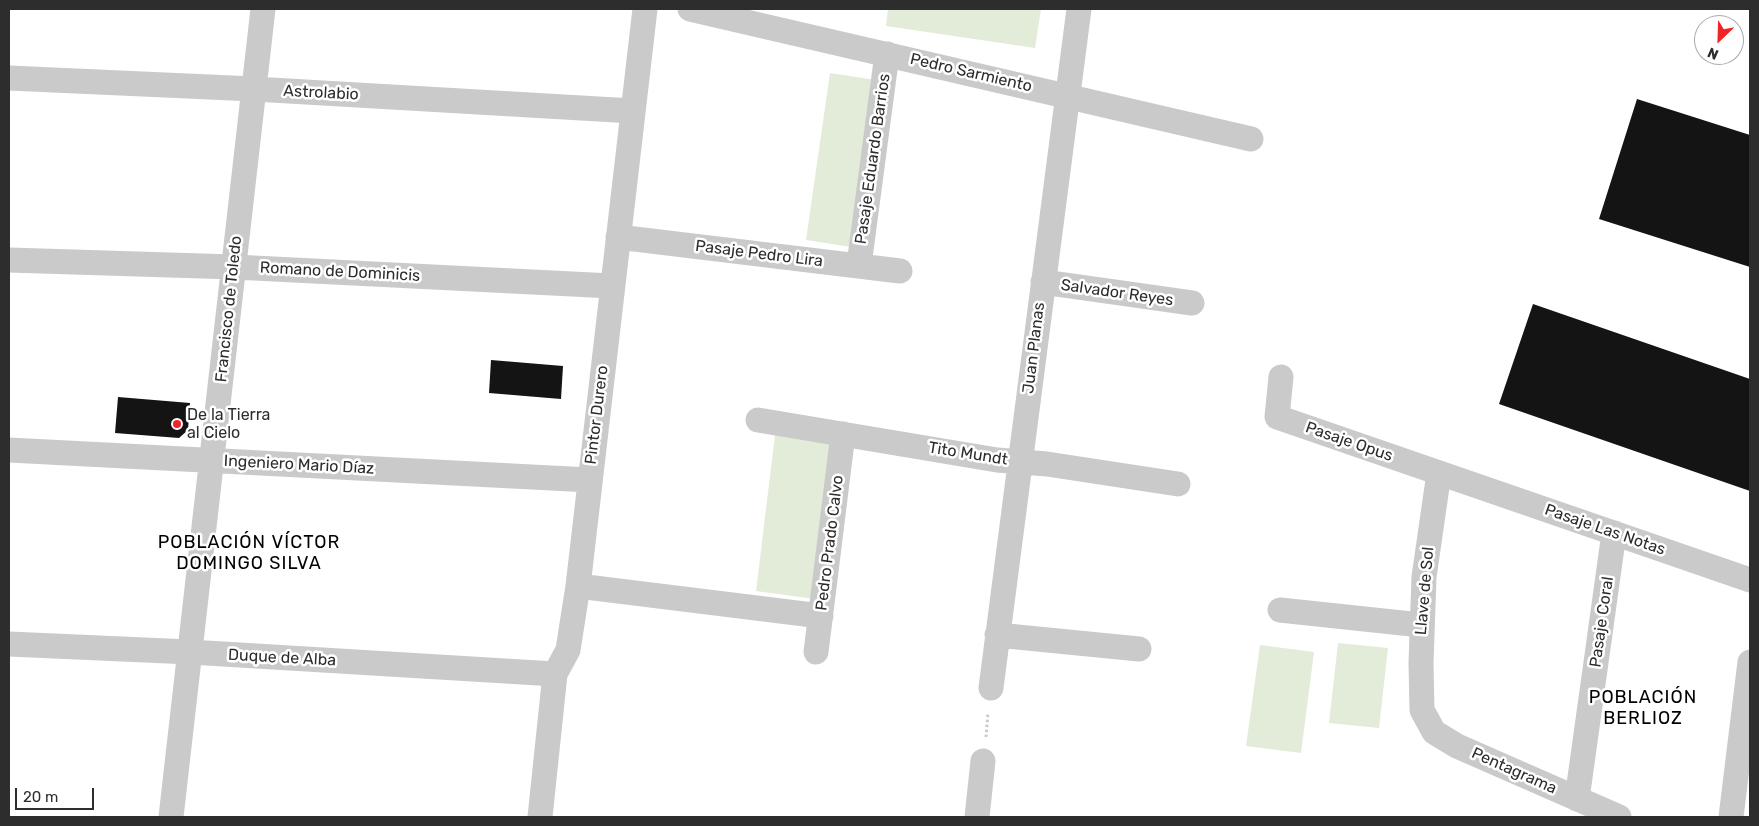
<!DOCTYPE html>
<meta charset="utf-8">
<style>
body{margin:0}
#map{position:relative;width:1759px;height:826px;overflow:hidden;background:#fff;font-family:Rubik,sans-serif}
canvas{display:block}
.frame{position:absolute;inset:0;border:10px solid #2d2d2d;pointer-events:none}
.north{position:absolute;left:1694px;top:15px;width:50px;height:50px;box-sizing:border-box;background:#fff;border:1px solid #ababab;border-radius:50%;rotate:204deg;font-size:14px;font-weight:700;line-height:20px;text-align:center;color:#2d2d2d}
.north::after{content:'';display:block;margin:auto;width:18px;height:22px;background:#ef2426;clip-path:polygon(50% 0,100% 100%,50% 72%,0 100%)}
.scale{position:absolute;left:15px;top:788px;width:79px;height:22px;box-sizing:border-box;border:2px solid #2d2d2d;border-top:0;padding-left:6px;font-size:15px;line-height:18px;white-space:nowrap;color:#2d2d2d;-webkit-text-stroke:4px #fff;paint-order:stroke}
</style>
<div id="map">
<canvas width="1759" height="826"></canvas>
<div class="frame"></div>
<div class="north">N</div>
<div class="scale">20 m</div>
</div>
<script>
const context = document.querySelector('canvas').getContext('2d');
context.lineJoin = 'round';
function paint(path, color) {
  context.fillStyle = color;
  context.fill(path, 'evenodd');
}
function shape(rows) {
  const path = new Path2D();
  for (const r of rows) {
    path.moveTo(r[0], r[1]);
    for (let i = 2; i < r.length; i += 2) path.lineTo(r[i], r[i + 1]);
  }
  return path;
}
function trace(path, color, width, dash) {
  context.strokeStyle = color;
  context.lineWidth = width;
  context.lineCap = dash ? 'butt' : 'round';
  context.setLineDash(dash || []);
  context.stroke(path);
}
function drawText(font, color, halo, rows, align = 'center') {
  context.font = font + ' Rubik,sans-serif';
  context.lineWidth = 5;
  context.setLineDash([]);
  context.textBaseline = 'middle';
  context.strokeStyle = halo;
  context.fillStyle = color;
  for (const [text, x, y, turn = 0] of rows) {
    context.save();
    context.translate(x, y);
    context.rotate((+turn || 0) * Math.PI / 180);
    context.textAlign = isNaN(turn) ? turn : align;
    if (halo) context.strokeText(text, 0, 0);
    context.fillText(text, 0, 0);
    context.restore();
  }
}
paint(shape([
 [888,9,1041,9,1035,48,886,26],
 [830,73,876,80,851,247,806,240],
 [775,435,834,442,815,599,756,591],
 [1338,643,1388,648,1379,728,1329,723],
 [1260,645,1314,652,1301,753,1246,746]
]), '#e2ecd9');
paint(shape([
 [1637,99,1750,135,1750,267,1599,219],
 [1533,304,1750,379,1750,491,1499,404],
 [491,360,563,366,561,399,489,393],
 [118,397,190,403,188,430,179,438,115,433]
]), '#141414');
trace(shape([
 [986,737,988,713]
]), '#cacaca', 3, [2.5, 2.5]);
trace(shape([
 [690,9,1251,139],
 [9,78,254,89,633,111],
 [618,237,900,271],
 [9,260,234,267,612,286],
 [859,265,887,54],
 [1043,282,1192,303],
 [1281,377,1277,417,1750,580],
 [758,420,997,460,1047,464,1178,484],
 [9,450,590,480],
 [1439,473,1424,577,1421,663,1422,710,1434,732,1457,746,1619,817],
 [578,586,821,616],
 [1280,610,1421,625],
 [997,635,1139,649],
 [9,644,190,652,555,674],
 [816,652,843,434],
 [991,688,1079,9],
 [1577,799,1614,533],
 [171,817,263,9],
 [540,817,555,674,568,650,578,586,645,9],
 [977,817,983,761],
 [1731,817,1750,662]
]), '#cacaca', 25);
for (const [x, y, r, color] of [
 [177,424,5,"#ef2426"]
]) {
  const dot = new Path2D();
  dot.arc(x, y, r, 0, 2 * Math.PI);
  context.fillStyle = color;
  context.fill(dot);
  trace(dot, '#fff', 2);
}
drawText('16px', '#2d2d2d', '#fff', [
 ["Pedro Sarmiento",971,73,13],
 ["Astrolabio",321,93,3],
 ["Pasaje Eduardo Barrios",873,159,-82],
 ["Pasaje Pedro Lira",759,254,7],
 ["Romano de Dominicis",340,272,3],
 ["Salvador Reyes",1117,293,8],
 ["Francisco de Toledo",229,309,-84],
 ["Juan Planas",1034,348,-83],
 ["Pintor Durero",597,415,-83],
 ["Pasaje Opus",1349,442,19],
 ["Tito Mundt",968,454,9],
 ["Ingeniero Mario Díaz",299,465,3],
 ["Pasaje Las Notas",1605,530,19],
 ["Pedro Prado Calvo",830,543,-83],
 ["Llave de Sol",1425,591,-85],
 ["Pasaje Coral",1602,622,-82],
 ["Duque de Alba",282,658,3],
 ["Pentagrama",1514,771,24]
]);
drawText('16px', '#2d2d2d', '#fff', [
 ["De la Tierra",187,415],
 ["al Cielo",187,433]
], 'left');
context.letterSpacing = '1px';
drawText('18px', '#000', '#fff', [
 ["POBLACIÓN VÍCTOR",249,543],
 ["DOMINGO SILVA",249,564],
 ["POBLACIÓN",1643,698],
 ["BERLIOZ",1643,719]
]);
context.letterSpacing = '0px';
</script>
